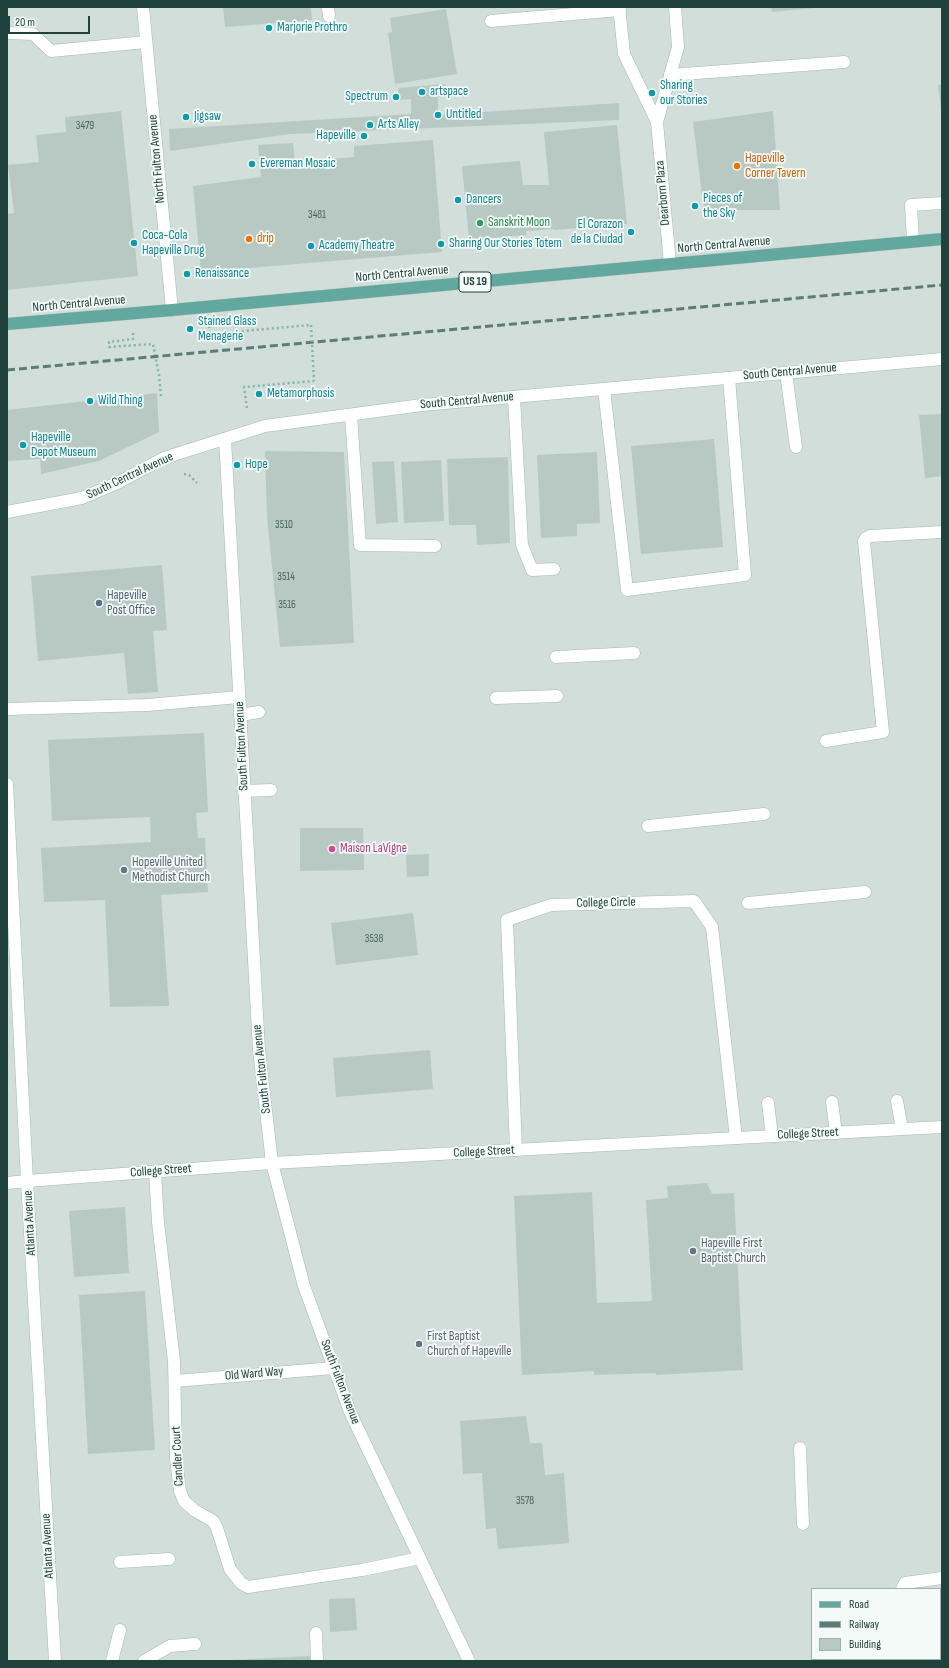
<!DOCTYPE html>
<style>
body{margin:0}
#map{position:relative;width:949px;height:1668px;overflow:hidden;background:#e3eeea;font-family:"Sofia Sans Condensed",sans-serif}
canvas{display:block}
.frame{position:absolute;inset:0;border:8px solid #20423c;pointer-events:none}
.legend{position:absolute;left:811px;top:1588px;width:130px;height:72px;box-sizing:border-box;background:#f4faf8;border:1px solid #9fb0ad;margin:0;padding:5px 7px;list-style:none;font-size:12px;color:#20423c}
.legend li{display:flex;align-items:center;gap:8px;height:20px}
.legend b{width:20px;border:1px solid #9fb0ad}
.scale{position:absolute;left:8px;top:16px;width:82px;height:18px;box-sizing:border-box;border:2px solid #20423c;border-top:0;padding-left:5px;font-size:12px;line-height:14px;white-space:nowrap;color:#20423c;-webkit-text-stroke:3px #f4faf8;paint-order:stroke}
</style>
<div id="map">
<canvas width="949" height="1668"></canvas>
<div class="frame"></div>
<ul class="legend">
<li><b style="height:5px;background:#63a89e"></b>Road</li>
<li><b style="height:5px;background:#5b7d77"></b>Railway</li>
<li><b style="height:11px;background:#b8c9c4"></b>Building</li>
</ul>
<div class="scale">20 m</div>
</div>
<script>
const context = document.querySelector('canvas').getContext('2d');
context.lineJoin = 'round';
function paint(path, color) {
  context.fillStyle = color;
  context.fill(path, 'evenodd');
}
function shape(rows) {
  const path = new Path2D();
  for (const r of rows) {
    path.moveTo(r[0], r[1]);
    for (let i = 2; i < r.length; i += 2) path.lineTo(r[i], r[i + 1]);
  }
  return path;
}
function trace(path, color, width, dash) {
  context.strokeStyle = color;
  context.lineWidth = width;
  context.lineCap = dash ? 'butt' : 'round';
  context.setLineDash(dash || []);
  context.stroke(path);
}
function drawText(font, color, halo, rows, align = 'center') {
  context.font = font + ' "Sofia Sans Condensed",sans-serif';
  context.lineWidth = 3.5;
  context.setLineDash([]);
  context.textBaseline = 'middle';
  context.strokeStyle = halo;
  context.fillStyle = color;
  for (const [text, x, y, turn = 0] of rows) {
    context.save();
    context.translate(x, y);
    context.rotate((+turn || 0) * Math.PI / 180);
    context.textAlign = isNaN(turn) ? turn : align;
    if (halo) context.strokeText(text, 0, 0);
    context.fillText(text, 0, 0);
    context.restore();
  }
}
paint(shape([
 [7,7,942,7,942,1661,7,1661],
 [812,1589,940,1589,940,1659,812,1659]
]), '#d1deda');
paint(shape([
 [223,7,311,7,312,20,225,27],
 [771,7,815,7,815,8,772,12],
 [446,9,457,74,395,84,388,33,392,32,390,18],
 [445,84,446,96,438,97,438,115,619,103,619,120,290,134,170,151,169,129,411,114,411,99,399,100,398,88],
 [942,84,942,109,941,109,938,85],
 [121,111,138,276,7,290,7,214,14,213,8,165,39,162,36,135,66,132,65,117],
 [773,111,780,210,704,210,693,122],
 [617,125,627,224,554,230,554,229,526,231,527,235,469,240,462,166,520,161,523,185,549,185,544,132],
 [433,140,442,252,201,272,193,186,261,177,258,145,293,143,295,162,354,157,354,146],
 [157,393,159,432,99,461,41,474,40,459,7,461,7,410],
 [942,414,942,476,925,478,919,415],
 [714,439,723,547,641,554,631,446],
 [265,451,344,452,354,643,280,647,267,517],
 [597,452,600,523,577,524,577,536,541,538,537,455],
 [508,457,510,543,477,545,476,525,449,525,447,459],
 [441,460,444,521,404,523,401,462],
 [394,461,398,522,376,524,372,462],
 [162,565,167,630,153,631,158,692,128,694,124,653,38,661,31,576],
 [204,733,208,812,196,813,198,838,205,838,208,892,161,895,169,1006,110,1007,105,900,44,902,41,848,151,842,150,817,52,821,48,740],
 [300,828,363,828,364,870,300,871],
 [429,854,429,876,407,877,406,855],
 [413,913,418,955,336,965,331,923],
 [430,1050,433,1089,336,1097,333,1058],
 [707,1183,712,1194,734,1193,743,1370,656,1375,656,1373,594,1375,594,1371,522,1375,514,1196,592,1192,597,1303,652,1301,646,1200,668,1198,667,1186],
 [125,1207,129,1273,74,1277,69,1211],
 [145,1291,155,1450,88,1454,79,1295],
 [526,1416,530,1443,542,1443,545,1475,564,1473,569,1543,498,1549,496,1528,486,1529,482,1473,463,1474,460,1421],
 [355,1598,357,1630,330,1632,329,1599],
 [310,1656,311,1661,234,1661,234,1660]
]), '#b8c9c4');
const lane = shape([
 [328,7,329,16],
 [491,21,620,10],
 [7,33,33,34,51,51,146,42],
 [670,75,844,62],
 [913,241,911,205,942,203],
 [786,373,796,447],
 [604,389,627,590,745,575,729,378],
 [514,397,522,545,532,570,554,569],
 [351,415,360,545,435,546],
 [556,657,634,653],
 [496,698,557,696],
 [7,709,147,705,239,697],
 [240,715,259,712],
 [826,741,883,732,864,541,866,538,870,536,942,532],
 [244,791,271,790],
 [648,826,764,814],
 [748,903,865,892],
 [897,1101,902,1129],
 [832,1102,836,1133],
 [768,1103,772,1136],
 [516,1150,507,920,551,905,694,901,712,927,736,1138],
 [155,1172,158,1222,174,1361,176,1459,180,1491,184,1501,194,1510,213,1521,217,1528,230,1569,241,1583,248,1587,362,1570,420,1558],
 [7,1183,27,1181],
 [800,1448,803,1524],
 [120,1562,169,1559],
 [902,1589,905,1583,942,1578],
 [316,1633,317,1661],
 [897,1659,897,1661],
 [112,1661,120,1630],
 [144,1661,170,1646,195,1644]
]);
const street = shape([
 [143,7,172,310],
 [619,7,624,54,657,122,670,264],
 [657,122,678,47,675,7],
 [225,439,259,1050,272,1163,304,1286,350,1412,469,1661],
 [27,1181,272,1163,942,1127],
 [175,1381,334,1368]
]);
const secondary = shape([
 [7,512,82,498,117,483,164,458,265,426,422,405,942,359],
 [7,784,27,1181,55,1661]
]);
const primary = shape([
 [7,324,172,310,942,239]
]);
trace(lane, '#a5b7b2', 13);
trace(street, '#a5b7b2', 13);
trace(secondary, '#a0bbb4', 13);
trace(primary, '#c1cac8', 13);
trace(shape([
 [209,326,210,334,311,325],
 [133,333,133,339,109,342,109,347,153,344,159,375,161,396],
 [247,408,244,387,314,381],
 [184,474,189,475,197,483]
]), '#80b5aa', 2.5, [2, 3]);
trace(lane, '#fff', 12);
trace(street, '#fff', 12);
trace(secondary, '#fff', 12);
trace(primary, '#63a89e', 12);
trace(shape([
 [7,370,942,285]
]), '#5b7d77', 3, [8, 4]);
trace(shape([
 [311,325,314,381]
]), '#80b5aa', 2.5, [2, 3]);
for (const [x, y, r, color] of [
 [269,28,4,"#0f9aa8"],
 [422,92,4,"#0f9aa8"],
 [652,93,4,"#0f9aa8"],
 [396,97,4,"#0f9aa8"],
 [438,115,4,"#0f9aa8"],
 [186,117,4,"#0f9aa8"],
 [370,125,4,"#0f9aa8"],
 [364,136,4,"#0f9aa8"],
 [252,164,4,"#0f9aa8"],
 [737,166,4,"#e8710a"],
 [458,200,4,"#0f9aa8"],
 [695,206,4,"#0f9aa8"],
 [480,223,4,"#2e9e5b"],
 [631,232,4,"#0f9aa8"],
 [249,239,4,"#e8710a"],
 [134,243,4,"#0f9aa8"],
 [441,244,4,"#0f9aa8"],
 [311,246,4,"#0f9aa8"],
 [187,274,4,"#0f9aa8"],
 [190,329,4,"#0f9aa8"],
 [259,394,4,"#0f9aa8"],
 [90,401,4,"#0f9aa8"],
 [23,445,4,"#0f9aa8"],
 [237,465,4,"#0f9aa8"],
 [99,603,4,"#5c6f8a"],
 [332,849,4,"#d1479c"],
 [124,870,4,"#6b7280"],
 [693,1251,4,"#6b7280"],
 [419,1344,4,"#6b7280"]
]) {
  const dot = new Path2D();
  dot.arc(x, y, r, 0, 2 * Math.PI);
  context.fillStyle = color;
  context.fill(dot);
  trace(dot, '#f4faf8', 1.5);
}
drawText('11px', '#46645e', null, [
 ["3479",85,126],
 ["3481",317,215],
 ["3510",284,525],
 ["3514",286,577],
 ["3516",287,605],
 ["3538",374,939],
 ["3578",525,1501]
]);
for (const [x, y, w] of [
 [475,282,32]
]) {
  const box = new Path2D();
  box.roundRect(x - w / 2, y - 10, w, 20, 3);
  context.fillStyle = '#f4faf8';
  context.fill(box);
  trace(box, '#20423c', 1);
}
drawText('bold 12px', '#20423c', null, [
 ["US 19",475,282]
]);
drawText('13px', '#0d838f', '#f4faf8', [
 ["Marjorie Prothro",277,28],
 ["Sharing",660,86],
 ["our Stories",660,101],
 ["artspace",430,92],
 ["Spectrum",388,97,"right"],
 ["Untitled",446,115],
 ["Jigsaw",194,117],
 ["Arts Alley",378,125],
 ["Hapeville",356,136,"right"],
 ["Evereman Mosaic",260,164],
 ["Pieces of",703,199],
 ["the Sky",703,214],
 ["Dancers",466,200],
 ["El Corazon",623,225,"right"],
 ["de la Ciudad",623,240,"right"],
 ["Coca-Cola",142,236],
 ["Hapeville Drug",142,251],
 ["Sharing Our Stories Totem",449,244],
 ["Academy Theatre",319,246],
 ["Renaissance",195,274],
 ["Stained Glass",198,322],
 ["Menagerie",198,337],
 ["Metamorphosis",267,394],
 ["Wild Thing",98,401],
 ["Hapeville",31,438],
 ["Depot Museum",31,453],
 ["Hope",245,465]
], 'left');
drawText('13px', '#20423c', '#f4faf8', [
 ["North Fulton Avenue",157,159,-95],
 ["Dearborn Plaza",663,193,-95],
 ["North Central Avenue",724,245,-5],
 ["North Central Avenue",402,274,-5],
 ["North Central Avenue",79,304,-5],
 ["South Central Avenue",790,372,-5],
 ["South Central Avenue",467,401,-5],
 ["South Central Avenue",130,476,-25],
 ["South Fulton Avenue",242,746,-93],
 ["College Circle",606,903,-1],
 ["South Fulton Avenue",262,1069,-96],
 ["College Street",808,1134,-3],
 ["College Street",484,1152,-3],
 ["College Street",161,1171,-4],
 ["Atlanta Avenue",30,1223,-93],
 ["Old Ward Way",254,1374,-5],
 ["South Fulton Avenue",340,1382,69],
 ["Candler Court",178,1456,-93],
 ["Atlanta Avenue",48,1546,-93]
]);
drawText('13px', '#c56008', '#f4faf8', [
 ["Hapeville",745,159],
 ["Corner Tavern",745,174],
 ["drip",257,239]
], 'left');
drawText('13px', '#27864d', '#f4faf8', [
 ["Sanskrit Moon",488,223]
], 'left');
drawText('13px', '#4e5e75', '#f4faf8', [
 ["Hapeville",107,596],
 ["Post Office",107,611]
], 'left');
drawText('13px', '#b23c85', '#f4faf8', [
 ["Maison LaVigne",340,849]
], 'left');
drawText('13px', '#5b616d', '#f4faf8', [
 ["Hopeville United",132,863],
 ["Methodist Church",132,878],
 ["Hapeville First",701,1244],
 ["Baptist Church",701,1259],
 ["First Baptist",427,1337],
 ["Church of Hapeville",427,1352]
], 'left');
</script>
